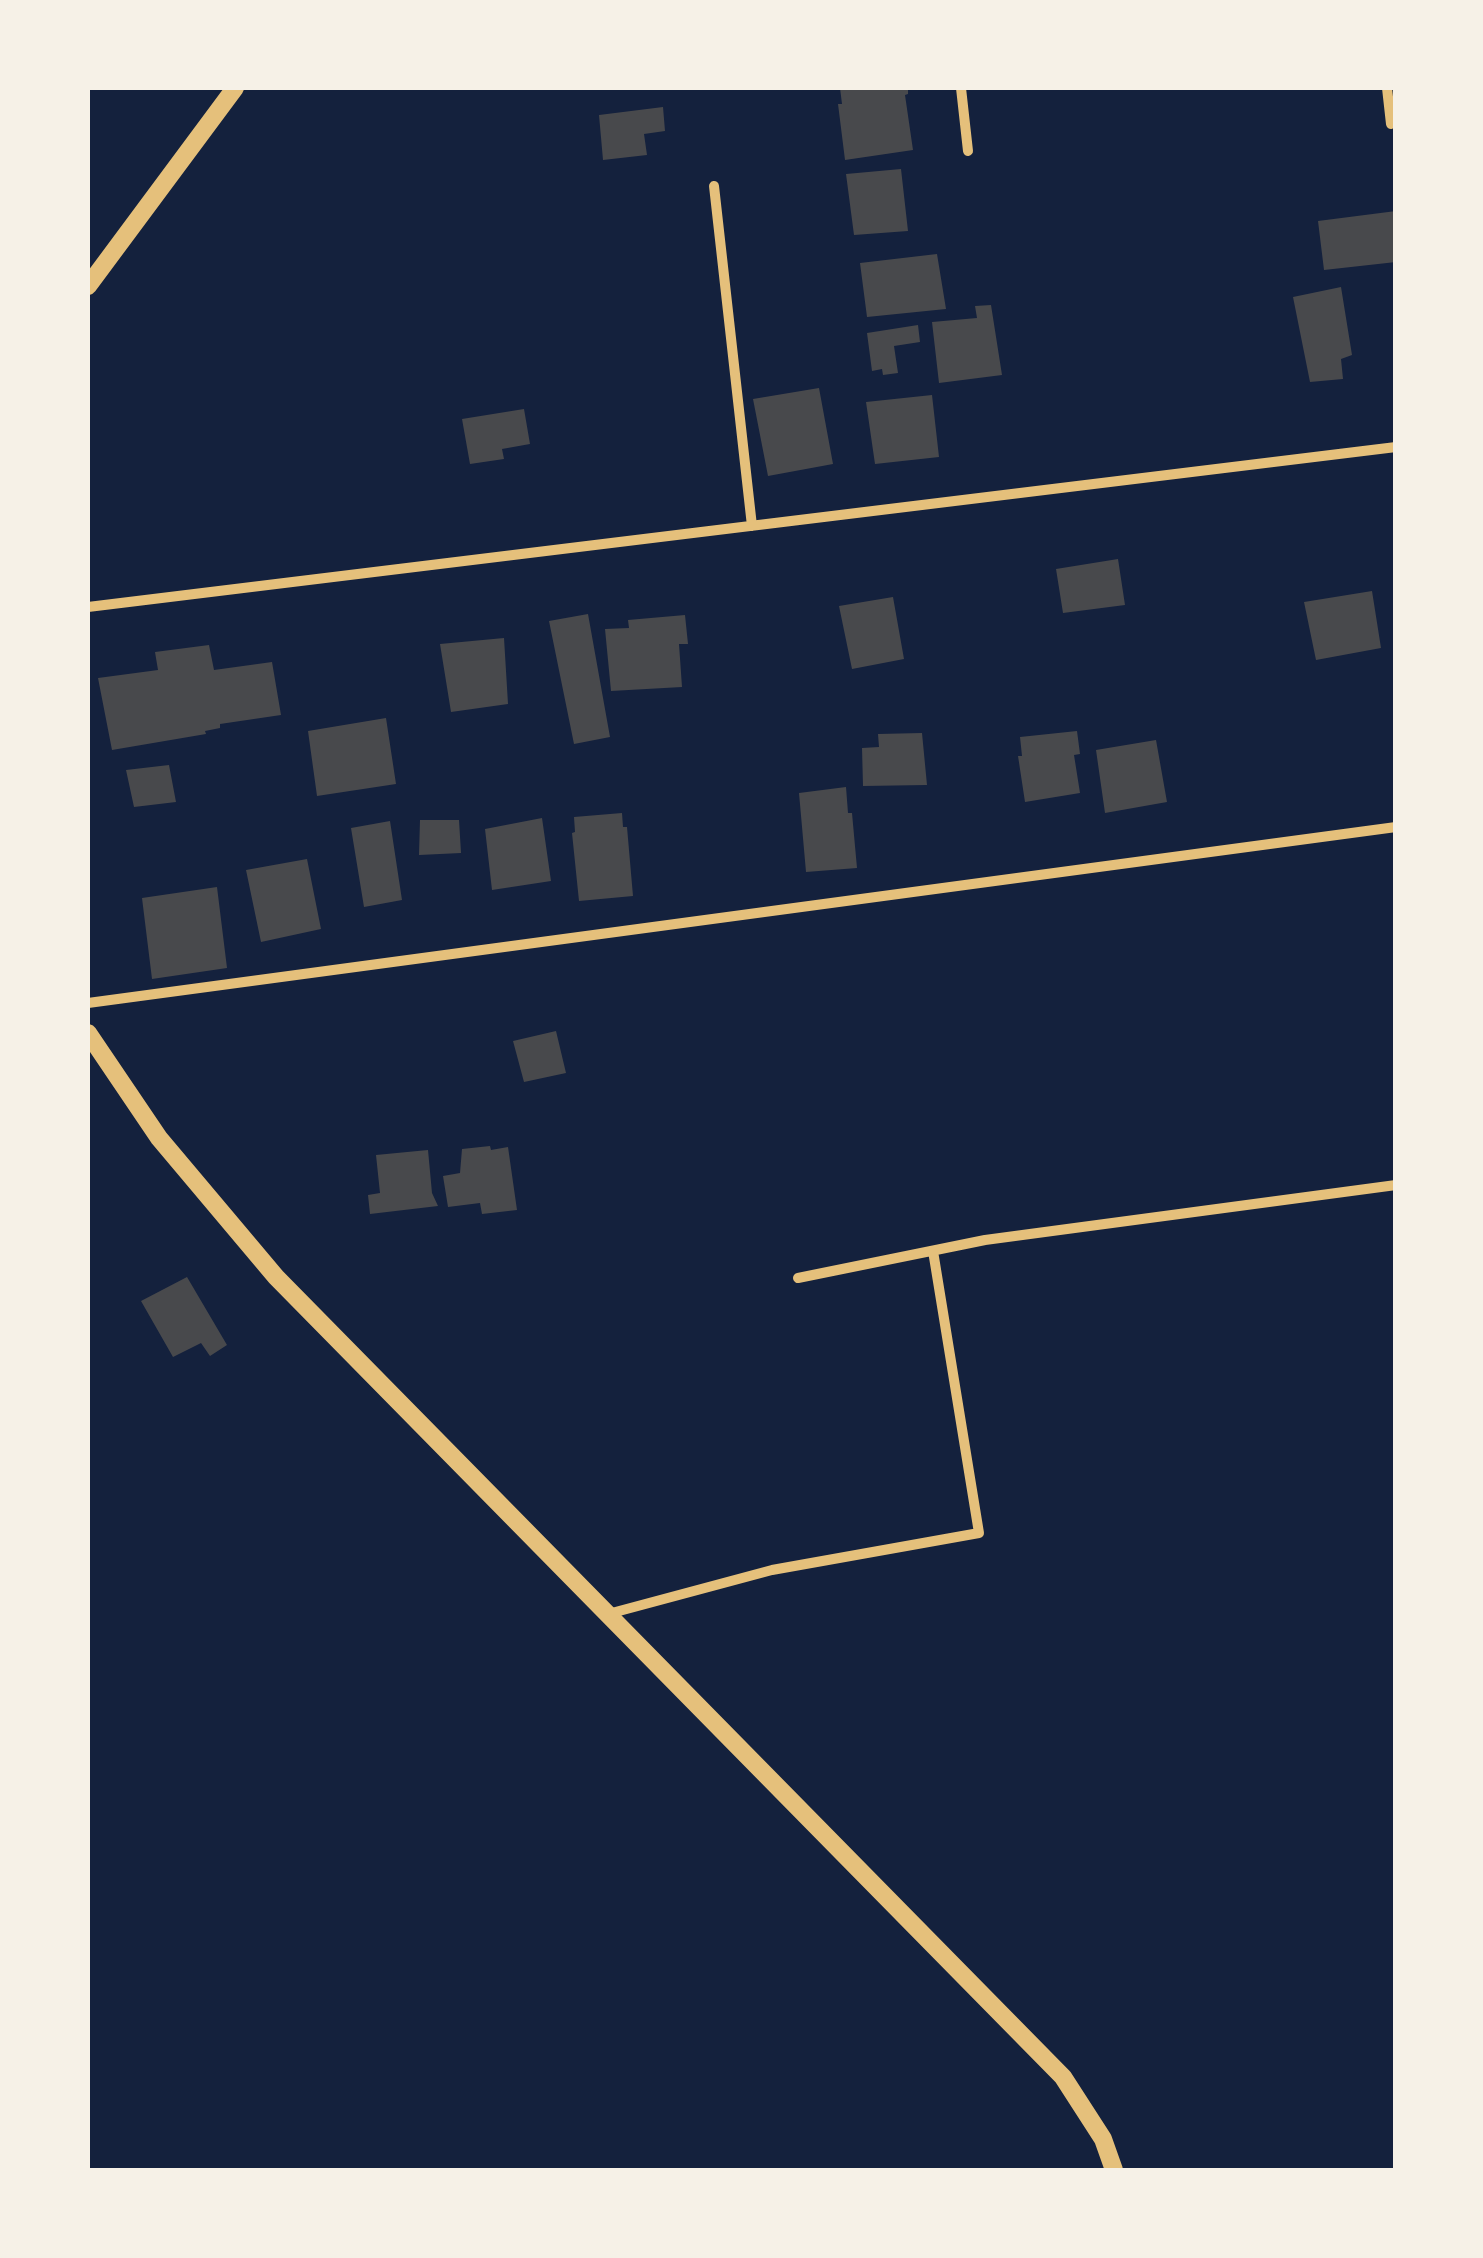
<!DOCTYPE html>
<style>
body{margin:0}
#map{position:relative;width:1483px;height:2258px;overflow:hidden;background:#14213d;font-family:"Fira Sans",sans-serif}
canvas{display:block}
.frame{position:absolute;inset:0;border:90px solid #f6f1e7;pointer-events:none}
</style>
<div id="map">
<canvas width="1483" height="2258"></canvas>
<div class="frame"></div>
</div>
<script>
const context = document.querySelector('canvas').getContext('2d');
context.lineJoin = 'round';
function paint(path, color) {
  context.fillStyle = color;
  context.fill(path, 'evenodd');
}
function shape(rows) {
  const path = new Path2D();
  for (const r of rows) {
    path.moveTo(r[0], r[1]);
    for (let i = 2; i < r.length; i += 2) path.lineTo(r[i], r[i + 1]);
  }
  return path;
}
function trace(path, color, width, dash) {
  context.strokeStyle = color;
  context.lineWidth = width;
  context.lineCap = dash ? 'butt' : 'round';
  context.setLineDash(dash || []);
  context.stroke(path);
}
paint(shape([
 [840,88,908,88,908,94,905,95,913,150,845,160,838,104,842,104],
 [663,107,665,131,644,134,647,155,603,160,599,115],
 [901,169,908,231,854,235,846,174],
 [1396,211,1396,262,1324,270,1318,221],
 [937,254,946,309,867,317,860,263],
 [1341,287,1352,355,1341,359,1343,379,1310,382,1293,297],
 [991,305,1002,375,939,383,932,322,977,318,975,306],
 [918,325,920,342,894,346,898,373,883,375,882,369,872,371,867,333],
 [819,388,833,464,768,476,753,399],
 [932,395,939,457,875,464,866,402],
 [524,409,530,444,502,449,504,459,470,464,462,419],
 [1118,559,1125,605,1063,613,1056,569],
 [1372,591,1381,648,1316,660,1304,602],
 [893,597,904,659,852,669,839,606],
 [588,614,610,737,574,744,549,621],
 [685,615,688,644,679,644,682,687,611,691,605,629,629,628,628,620],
 [504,638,508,704,451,712,440,644],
 [209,645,214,670,272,662,281,715,220,724,220,728,205,731,206,734,112,750,98,678,158,670,155,652],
 [386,718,396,784,317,796,308,731],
 [1077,731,1080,754,1074,755,1080,793,1025,802,1018,756,1022,756,1020,737],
 [922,733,927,785,863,786,862,748,879,747,878,734],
 [1156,740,1167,802,1105,813,1096,750],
 [169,765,176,802,134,807,126,770],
 [846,787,848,813,852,813,857,868,806,872,799,793],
 [622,813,623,827,627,827,633,896,579,901,572,833,575,832,574,817],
 [542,818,551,881,492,890,485,829],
 [420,820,459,820,461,853,419,855],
 [390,821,402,900,364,907,351,828],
 [307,859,321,929,261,942,246,870],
 [217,887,227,968,152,979,142,898],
 [556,1031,566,1073,524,1082,513,1041],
 [490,1146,491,1150,508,1147,517,1210,482,1214,480,1203,448,1207,443,1176,460,1173,462,1149],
 [428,1150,432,1193,438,1206,370,1214,368,1195,380,1193,376,1155],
 [187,1277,227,1345,210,1356,201,1343,173,1357,141,1301]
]), '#48494c');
trace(shape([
 [961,88,968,151],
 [1387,88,1391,124],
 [714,186,752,526],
 [88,607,1396,447],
 [88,1003,1396,827],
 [798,1278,985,1240,1396,1185],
 [608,1614,772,1570,979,1533,933,1251]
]), '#e5c07b', 10);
trace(shape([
 [88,286,235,88],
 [88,1033,159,1138,276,1277,1063,2077,1103,2139,1114,2170]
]), '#e5c07b', 18);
</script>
